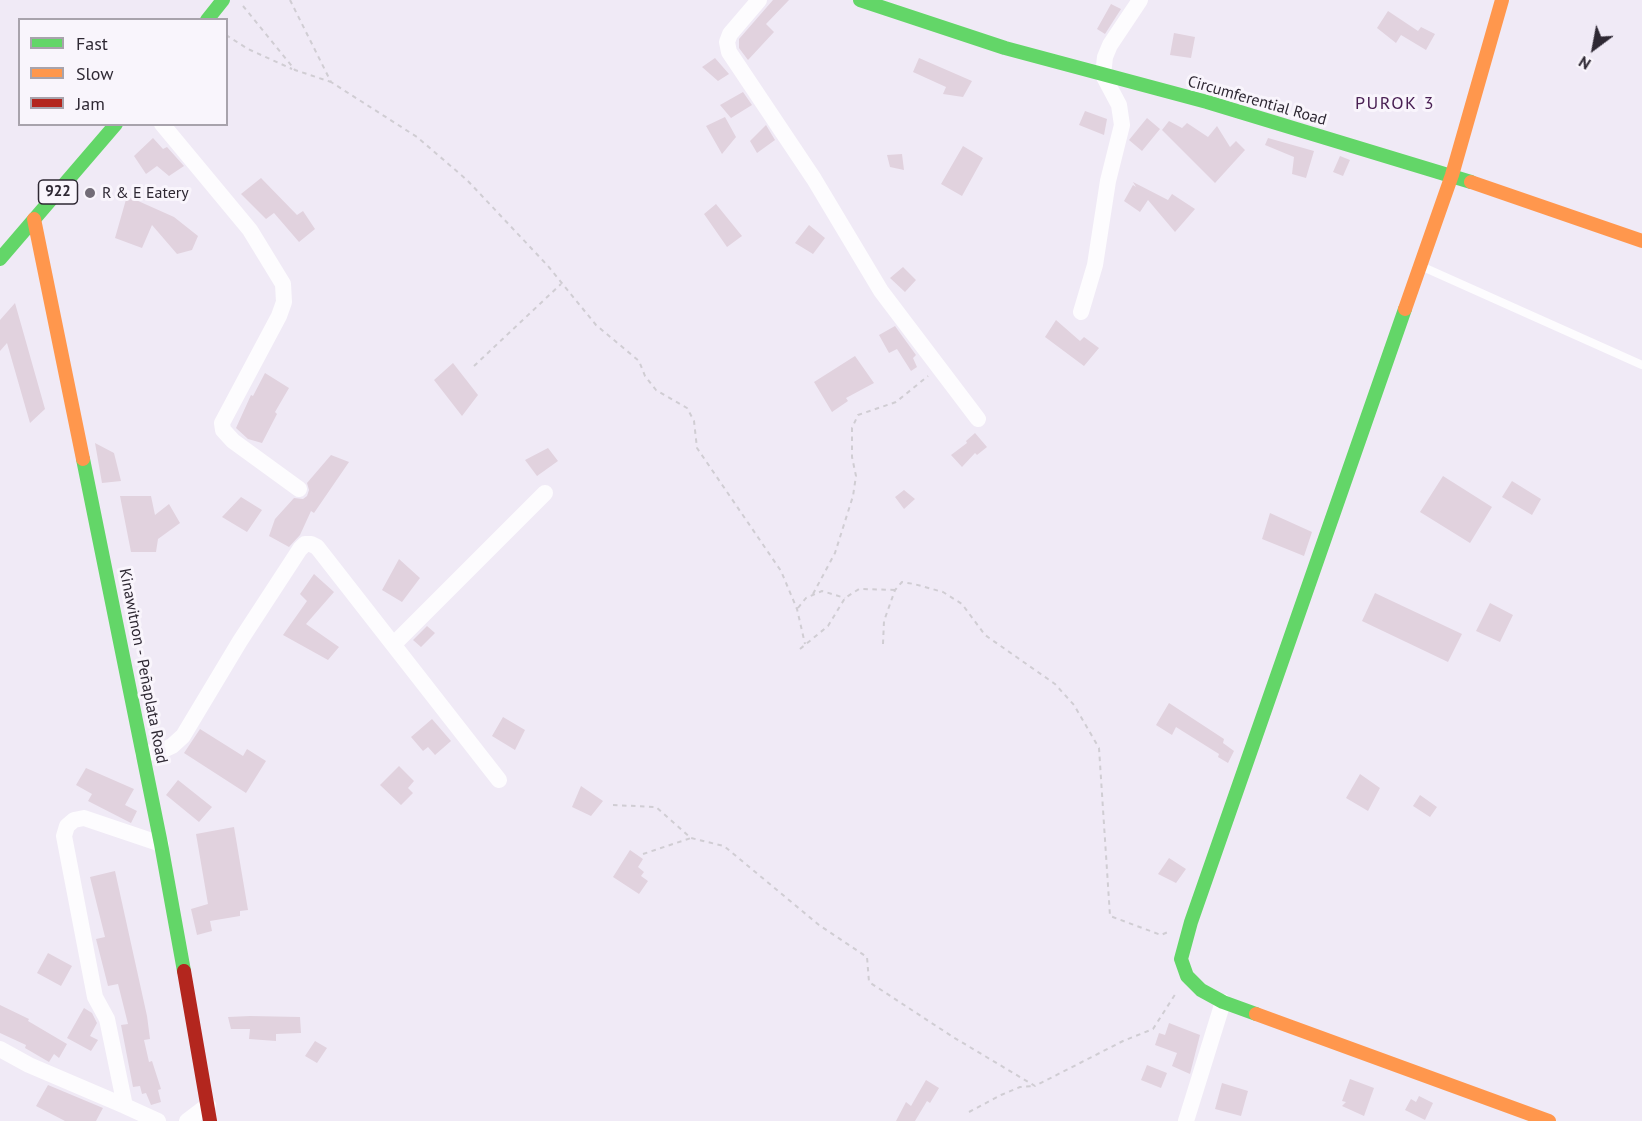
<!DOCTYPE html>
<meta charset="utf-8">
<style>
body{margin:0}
#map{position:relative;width:1642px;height:1121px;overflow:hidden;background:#f0eaf6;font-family:"PT Sans",sans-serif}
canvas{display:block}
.legend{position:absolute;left:18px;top:18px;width:210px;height:108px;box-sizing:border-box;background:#f9f5fc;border:2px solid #a8a3ac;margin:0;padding:8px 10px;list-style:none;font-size:18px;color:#2e2833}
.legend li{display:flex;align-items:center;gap:12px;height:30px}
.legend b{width:30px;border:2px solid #a8a3ac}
.north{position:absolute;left:1564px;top:18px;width:60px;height:60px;-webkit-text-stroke:4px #f9f5fc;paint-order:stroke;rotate:212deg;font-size:16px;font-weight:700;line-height:24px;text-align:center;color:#2e2833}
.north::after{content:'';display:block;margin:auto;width:21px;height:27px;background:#2e2833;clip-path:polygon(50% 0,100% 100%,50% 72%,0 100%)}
</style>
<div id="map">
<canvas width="1642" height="1121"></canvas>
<ul class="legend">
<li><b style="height:8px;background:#63d668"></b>Fast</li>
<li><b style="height:8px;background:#ff974d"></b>Slow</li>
<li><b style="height:8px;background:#b3261e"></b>Jam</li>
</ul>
<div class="north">N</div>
</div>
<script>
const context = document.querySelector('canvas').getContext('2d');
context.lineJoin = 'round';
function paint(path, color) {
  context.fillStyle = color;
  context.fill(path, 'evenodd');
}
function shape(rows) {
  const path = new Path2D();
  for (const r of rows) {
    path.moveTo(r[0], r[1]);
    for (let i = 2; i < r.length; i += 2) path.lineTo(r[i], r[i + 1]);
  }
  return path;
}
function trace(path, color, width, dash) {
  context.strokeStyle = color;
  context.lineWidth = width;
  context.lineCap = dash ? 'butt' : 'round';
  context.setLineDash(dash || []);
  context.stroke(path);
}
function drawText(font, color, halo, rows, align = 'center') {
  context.font = font + ' "PT Sans",sans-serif';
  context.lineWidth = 6;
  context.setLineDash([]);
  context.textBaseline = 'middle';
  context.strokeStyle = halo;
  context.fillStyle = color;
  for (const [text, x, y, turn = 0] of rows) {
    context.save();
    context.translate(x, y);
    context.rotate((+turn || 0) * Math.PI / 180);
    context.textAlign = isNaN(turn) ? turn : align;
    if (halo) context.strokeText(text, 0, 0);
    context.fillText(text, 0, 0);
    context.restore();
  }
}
paint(shape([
 [773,0,789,0,766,24,774,32,748,60,739,48,739,39],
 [1111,4,1121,9,1105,34,1097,29],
 [1388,11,1418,31,1421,27,1435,34,1426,50,1401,35,1396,43,1377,28],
 [1174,33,1195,37,1191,58,1170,55],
 [715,58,729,74,718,81,702,67],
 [919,58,972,81,963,97,943,94,946,87,913,72],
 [743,92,752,105,731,118,720,105],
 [1085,111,1107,119,1104,135,1079,125],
 [725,117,736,137,722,154,706,126],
 [1147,118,1160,129,1142,151,1129,140],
 [1169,121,1182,128,1187,123,1208,137,1217,126,1230,147,1236,141,1245,150,1215,183,1162,130],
 [766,125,775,140,757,153,750,141],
 [153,138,163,149,167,147,184,166,169,176,157,166,146,174,134,156],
 [1268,138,1314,151,1306,178,1292,174,1294,157,1265,145],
 [963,146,983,158,962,196,941,184],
 [902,154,904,170,890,167,887,155],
 [1340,156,1350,160,1343,176,1333,172],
 [261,178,297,215,303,211,315,229,299,242,274,213,266,219,241,194],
 [1133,182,1168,200,1172,194,1195,209,1175,232,1148,200,1140,212,1124,201,1133,185,1136,187],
 [127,196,174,217,198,236,192,250,177,254,152,225,142,248,115,238],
 [716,204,742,236,727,247,704,214],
 [809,225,825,238,813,254,795,243],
 [903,267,916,280,905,292,890,278],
 [15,303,45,409,30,423,7,343,0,351,0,320],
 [1056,320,1080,341,1084,337,1099,348,1084,366,1045,337],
 [895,326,916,355,913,358,917,367,911,371,897,349,889,353,879,335],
 [855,356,874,383,846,398,848,401,832,412,814,382],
 [453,363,478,395,462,416,434,380],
 [265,373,289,388,275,412,277,414,262,443,248,439,236,428,251,395,253,396],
 [975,433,987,447,977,455,975,453,962,467,951,455,967,443,966,441],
 [95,443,114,453,121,481,102,483],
 [548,448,558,461,537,476,525,460],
 [331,455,349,462,314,513,311,511,300,535,289,547,269,536,275,519,294,498,303,499,307,496,309,490,307,483],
 [1443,476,1492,507,1470,543,1420,512],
 [1512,481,1541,499,1532,515,1502,497],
 [904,490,915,499,904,509,895,497],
 [120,496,151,496,155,515,169,504,180,523,158,539,156,552,131,552],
 [241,497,262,510,247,532,222,517],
 [1270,513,1312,532,1304,556,1262,539],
 [399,559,420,578,402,602,382,590],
 [314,574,334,592,306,624,339,647,328,660,283,635,307,601,300,594],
 [1375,593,1462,634,1448,662,1362,621],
 [1490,603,1513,615,1500,642,1476,631],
 [427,626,435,633,421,647,413,640],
 [1169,703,1224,739,1223,743,1234,751,1228,763,1218,757,1219,754,1176,727,1172,735,1156,725],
 [503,717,525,730,515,750,492,736],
 [432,719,451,741,435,755,428,747,423,751,411,737],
 [200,729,243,756,247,749,266,761,246,793,184,753],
 [399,766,414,781,408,788,413,793,401,805,380,785],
 [86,768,134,789,125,805,137,811,131,823,88,801,92,794,76,785],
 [1360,774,1380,788,1368,811,1346,798],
 [178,780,212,807,199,822,166,795],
 [581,786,603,801,591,816,572,807],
 [1420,795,1437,807,1430,817,1413,806],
 [234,827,248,910,240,911,240,916,210,921,212,931,197,935,191,909,208,904,196,834],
 [630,850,643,859,638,867,644,872,641,876,648,881,639,894,613,877],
 [1169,858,1186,869,1176,883,1158,874],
 [115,871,147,1016,150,1039,144,1040,149,1062,152,1061,161,1089,158,1090,161,1102,151,1105,146,1093,142,1094,140,1086,133,1087,121,1025,128,1024,118,984,108,986,96,939,105,937,90,877],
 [48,953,72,966,61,986,37,973],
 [0,1005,29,1019,28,1021,67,1044,59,1058,54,1054,49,1062,25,1048,26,1045,0,1033],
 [84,1008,92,1013,97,1023,90,1036,98,1040,91,1051,67,1038],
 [250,1016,300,1017,301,1033,276,1034,276,1041,249,1039,250,1029,231,1029,228,1017],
 [1169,1023,1200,1035,1190,1074,1172,1066,1177,1053,1155,1045,1159,1033,1165,1035],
 [315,1041,327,1048,317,1063,305,1056],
 [1147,1065,1167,1073,1161,1088,1141,1080],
 [1350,1079,1374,1088,1364,1116,1342,1106,1346,1102,1342,1101],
 [926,1080,939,1088,930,1103,927,1101,915,1121,896,1121,906,1102,911,1106],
 [1222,1083,1248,1091,1241,1116,1215,1109],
 [48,1085,103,1108,96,1121,65,1121,36,1106],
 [1419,1096,1433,1103,1425,1120,1405,1110,1411,1099,1416,1102]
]), '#e1d2de');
trace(shape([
 [290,0,331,82,417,137,467,180,548,266,596,325,639,361,645,376,656,390,687,408,694,421,697,448,781,571,797,609,805,644],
 [243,6,295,70,331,82],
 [226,35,248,49,292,69],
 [474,366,561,284],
 [813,594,835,553,853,496,856,476,852,457,852,428,858,415,896,402,928,376],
 [798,608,806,598,822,591,845,598],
 [883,644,884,621,895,590,902,582,914,584,943,592,962,604,985,635,1055,684,1074,705,1099,748,1110,916,1161,935,1168,932],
 [800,649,828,626,845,598,859,589,895,590],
 [613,805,656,807,691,838,724,846,819,925,867,957,869,982,953,1037,1035,1086,1123,1041,1153,1029,1176,993],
 [643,854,691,838],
 [969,1112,1001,1095,1020,1087,1035,1086]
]), '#d0cdd3', 2, [4.5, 4.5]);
trace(shape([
 [1423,267,1642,365]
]), '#fdfcfe', 8);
trace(shape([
 [759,0,730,34,727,42,729,52,814,179,881,291,978,419],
 [162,124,250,230,283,284,284,302,279,316,222,423,223,430,233,441,299,489],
 [1081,312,1095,265,1108,181,1122,125,1119,105,1103,75,1105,57,1110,45,1140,0],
 [394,644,545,493],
 [143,753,159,752,172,746,183,736,240,641,300,549,305,544,311,544,317,547,499,780],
 [0,1049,29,1065,125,1106],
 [158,1121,125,1106,107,1019,95,997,64,836,67,826,74,820,84,818,161,844],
 [187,1121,208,1105],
 [1186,1121,1223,1002]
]), '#fdfcfe', 16);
trace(shape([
 [860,0,1005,48,1207,102,1471,182],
 [207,20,223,0],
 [0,259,116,124],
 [83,459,161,844,184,971],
 [1256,1014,1223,1002,1201,990,1187,976,1181,959,1191,922,1405,309]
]), '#63d668', 14);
trace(shape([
 [1471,182,1642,241],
 [34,219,83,459],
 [1405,309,1452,175,1502,0],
 [1256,1014,1549,1121]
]), '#ff974d', 14);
trace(shape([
 [184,971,210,1121]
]), '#b3261e', 14);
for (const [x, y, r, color] of [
 [90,193,6,"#726c77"]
]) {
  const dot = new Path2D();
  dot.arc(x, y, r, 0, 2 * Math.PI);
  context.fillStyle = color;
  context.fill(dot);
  trace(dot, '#f9f5fc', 2);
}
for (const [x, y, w] of [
 [58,192,39]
]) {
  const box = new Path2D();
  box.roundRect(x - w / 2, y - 12, w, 24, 4.5);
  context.fillStyle = '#f9f5fc';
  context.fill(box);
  trace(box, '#2e2833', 1.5);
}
drawText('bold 15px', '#2e2833', null, [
 ["922",58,192]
]);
drawText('16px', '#2e2833', '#f9f5fc', [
 ["Circumferential Road",1257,101,16],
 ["Kinawitnon - Peñaplata Road",143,666,79]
]);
drawText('16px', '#2e2833', '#f9f5fc', [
 ["R & E Eatery",102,193]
], 'left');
context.letterSpacing = '1.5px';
drawText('18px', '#4a2054', '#f9f5fc', [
 ["PUROK 3",1395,104]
]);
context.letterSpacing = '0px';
</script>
